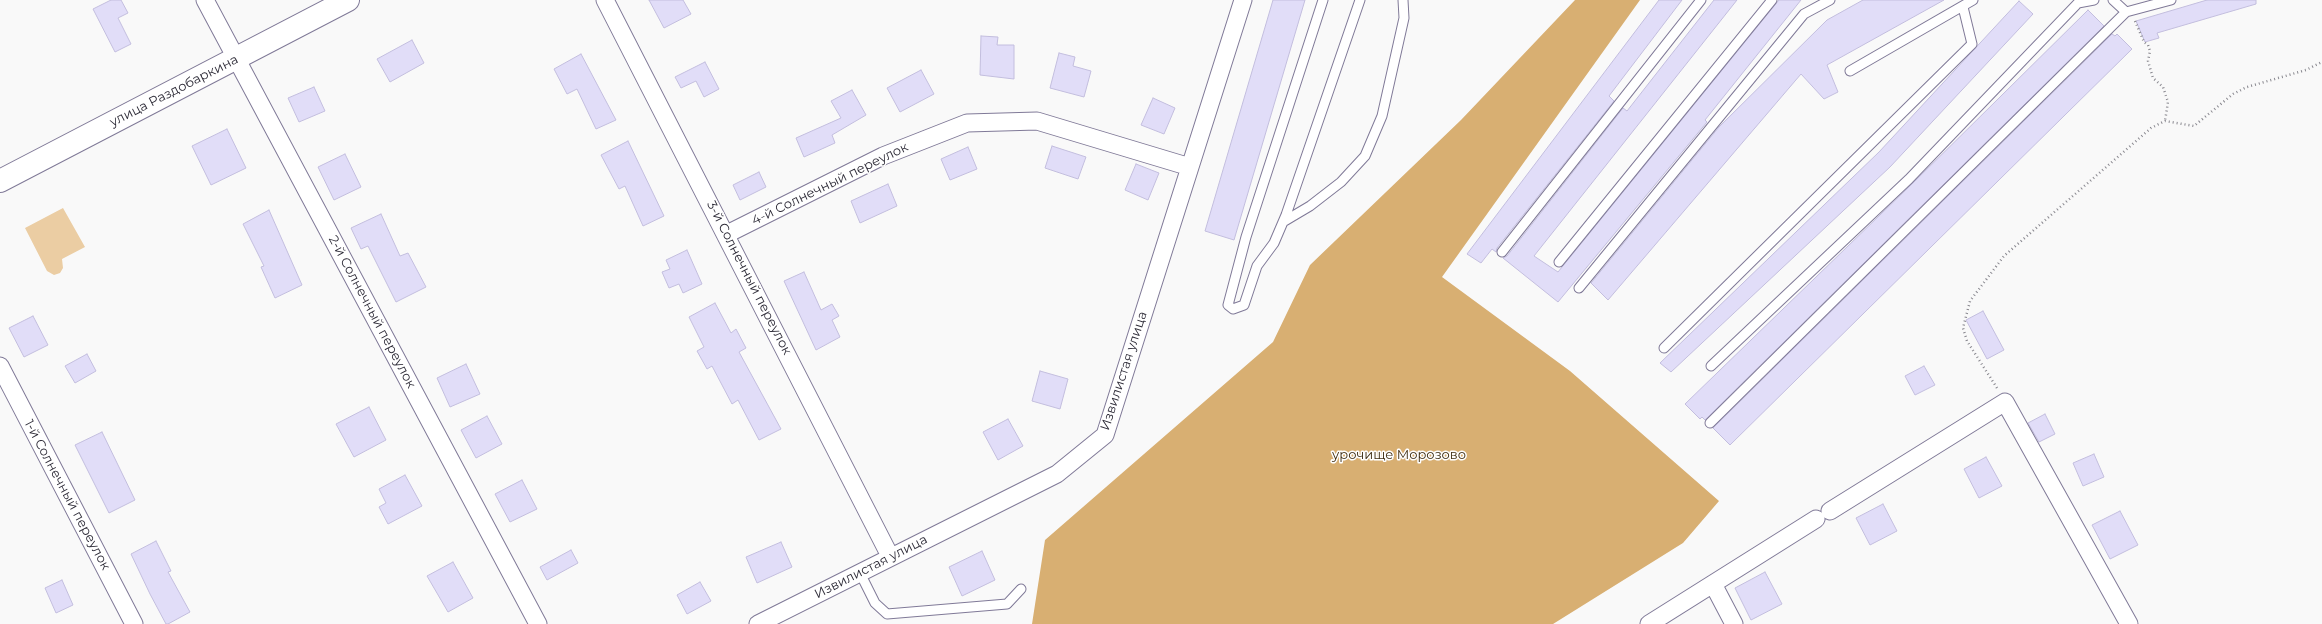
<!DOCTYPE html>
<meta charset="utf-8">
<style>
body{margin:0}
canvas{display:block;background:#f9f9f9}
</style>
<canvas width="2322" height="624"></canvas>
<script>
const context = document.querySelector('canvas').getContext('2d');
context.lineJoin = 'round';
function paint(path, color) {
  context.fillStyle = color;
  context.fill(path, 'evenodd');
}
function shape(rows) {
  const path = new Path2D();
  for (const r of rows) {
    path.moveTo(r[0], r[1]);
    for (let i = 2; i < r.length; i += 2) path.lineTo(r[i], r[i + 1]);
  }
  return path;
}
function trace(path, color, width, dash) {
  context.strokeStyle = color;
  context.lineWidth = width;
  context.lineCap = dash ? 'butt' : 'round';
  context.setLineDash(dash || []);
  context.stroke(path);
}
function drawText(font, color, halo, rows, align = 'center') {
  context.font = font + ' Montserrat,sans-serif';
  context.lineWidth = 3;
  context.setLineDash([]);
  context.textBaseline = 'middle';
  context.strokeStyle = halo;
  context.fillStyle = color;
  for (const [text, x, y, turn = 0] of rows) {
    context.save();
    context.translate(x, y);
    context.rotate((+turn || 0) * Math.PI / 180);
    context.textAlign = isNaN(turn) ? turn : align;
    if (halo) context.strokeText(text, 0, 0);
    context.fillText(text, 0, 0);
    context.restore();
  }
}
paint(shape([
 [63,208,85,247,62,259,63,268,60,273,54,275,47,271,25,228]
]), '#ebcda3');
paint(shape([
 [1575,0,1640,0,1442,277,1570,371,1719,501,1683,543,1553,624,1032,624,1045,540,1273,342,1310,265,1461,120]
]), '#d8af72');
const building = shape([
 [111,0,121,0,128,13,118,18,131,44,115,52,93,9,111,0],
 [649,0,683,0,691,14,664,28,649,0],
 [1273,0,1305,0,1234,240,1205,231,1273,0],
 [1659,0,1682,0,1609,96,1614,101,1497,248,1496,252,1492,249,1481,263,1467,254,1659,0],
 [1714,0,1737,0,1534,256,1558,272,1779,0,1801,0,1705,120,1707,122,1558,302,1503,258,1507,256,1623,108,1627,111,1714,0],
 [1863,0,1944,0,1827,65,1838,92,1824,99,1801,74,1608,300,1591,283,1719,127,1827,20,1863,0],
 [2207,0,2256,0,2256,4,2157,33,2159,38,2145,42,2136,21,2207,0],
 [2019,1,2033,14,1890,167,1671,372,1660,363,1879,152,2019,1],
 [2088,10,2104,26,1705,420,1702,417,1700,419,1685,404,1913,183,2088,10],
 [2112,34,2115,36,2117,34,2132,49,1730,445,1713,428,2112,34],
 [981,36,998,37,997,45,1014,45,1014,79,980,75,981,36],
 [412,40,424,63,390,82,377,59,412,40],
 [1059,53,1075,57,1073,66,1091,71,1084,97,1050,88,1059,53],
 [581,54,616,120,596,129,577,89,567,94,554,69,581,54],
 [705,62,719,89,704,97,696,81,681,88,675,77,705,62],
 [921,70,934,94,900,112,887,88,921,70],
 [314,87,325,111,299,122,288,98,314,87],
 [852,90,866,115,832,135,835,143,804,157,796,138,841,118,831,101,852,90],
 [1153,98,1175,108,1164,134,1141,125,1153,98],
 [227,129,246,168,211,185,192,146,227,129],
 [628,141,664,216,643,226,625,186,619,189,601,155,628,141],
 [1052,146,1086,157,1078,179,1045,168,1052,146],
 [968,147,977,169,950,180,941,159,968,147],
 [345,154,361,187,334,200,318,167,345,154],
 [1136,164,1159,173,1148,200,1125,190,1136,164],
 [759,172,766,187,740,200,733,185,759,172],
 [888,184,897,206,860,223,851,201,888,184],
 [269,210,302,285,275,298,261,267,264,266,243,224,269,210],
 [381,214,400,256,408,253,426,287,396,302,368,246,361,249,351,228,381,214],
 [687,250,702,284,683,293,679,284,669,288,662,272,670,269,666,260,687,250],
 [804,272,821,310,832,304,839,316,832,320,840,337,816,350,784,281,804,272],
 [715,303,731,333,736,329,746,348,739,352,781,429,759,440,738,400,732,404,712,366,707,369,697,351,704,347,689,317,715,303],
 [1983,311,2004,350,1987,359,1966,320,1983,311],
 [33,316,48,345,24,357,9,328,33,316],
 [87,354,96,371,75,383,65,366,87,354],
 [466,364,480,394,450,407,437,378,466,364],
 [1924,366,1935,385,1915,395,1905,376,1924,366],
 [1040,371,1068,379,1060,409,1032,401,1040,371],
 [369,407,386,440,354,457,336,424,369,407],
 [2045,414,2055,434,2039,442,2028,423,2045,414],
 [487,416,502,444,476,458,461,430,487,416],
 [1008,419,1023,446,998,460,983,432,1008,419],
 [102,432,135,500,109,513,75,445,102,432],
 [2094,454,2104,477,2083,486,2073,463,2094,454],
 [1986,457,2002,486,1979,498,1964,469,1986,457],
 [405,475,422,506,388,524,379,507,386,503,379,489,405,475],
 [522,480,537,509,510,522,495,494,522,480],
 [1883,504,1897,531,1870,545,1856,518,1883,504],
 [2120,511,2138,545,2110,559,2092,525,2120,511],
 [156,541,171,571,168,572,190,612,168,624,166,624,150,594,131,554,156,541],
 [781,542,792,567,757,583,746,557,781,542],
 [571,550,578,563,547,580,540,567,571,550],
 [982,551,995,580,962,596,949,567,982,551],
 [453,562,473,598,448,612,427,576,453,562],
 [1765,572,1782,604,1751,620,1735,588,1765,572],
 [62,580,73,605,56,613,45,588,62,580],
 [700,582,711,601,687,614,677,595,700,582]
]);
paint(building, '#e1ddf8');
trace(building, '#c3bede', 1);
const lane = shape([
 [1323,0,1246,237,1228,305,1233,309,1244,305,1257,266,1274,243,1286,215,1360,0],
 [2113,0,2126,12],
 [1850,71,1973,0],
 [1283,222,1310,206,1341,182,1365,156,1382,116,1404,18,1403,0],
 [1502,252,1701,0],
 [1559,262,1772,0],
 [1579,288,1804,14,1830,0],
 [1664,348,1972,44,1963,7],
 [1711,366,1909,179,2078,3,2094,0],
 [1710,423,2126,12,2171,0],
 [860,573,875,603,887,614,1007,604,1021,589]
]);
const street = shape([
 [205,0,538,624],
 [605,0,890,556],
 [727,234,883,156,967,123,1037,121,1190,167],
 [0,366,134,624],
 [1830,511,2005,402,2129,624],
 [1713,584,1734,624],
 [758,624,1057,474,1105,435,1243,0],
 [1649,624,1816,519]
]);
const secondary = shape([
 [0,181,348,0]
]);
trace(lane, '#807a98', 11);
trace(street, '#807a98', 19);
trace(secondary, '#807a98', 24);
trace(shape([
 [2135,21,2144,42,2148,45,2150,51,2148,61,2153,78,2163,87,2168,102,2165,121],
 [1997,388,1967,341,1963,328,1970,301,2004,256,2151,128,2165,121,2194,126,2233,94,2247,87,2306,70,2322,62]
]), '#89888f', 2.5, [1, 3]);
trace(lane, '#fff', 9);
trace(street, '#fff', 17);
trace(secondary, '#fff', 22);
drawText('13px', '#2d2b37', '#fff', [
 ["улица Раздобаркина",174,91,-27],
 ["4-й Солнечный переулок",830,184,-26],
 ["3-й Солнечный переулок",749,278,63],
 ["2-й Солнечный переулок",372,312,62],
 ["Извилистая улица",1124,371,-72],
 ["1-й Солнечный переулок",67,495,62],
 ["Извилистая улица",871,567,-27]
]);
drawText('13px', '#3d2c10', '#fff', [
 ["урочище Морозово",1399,455]
]);
</script>
